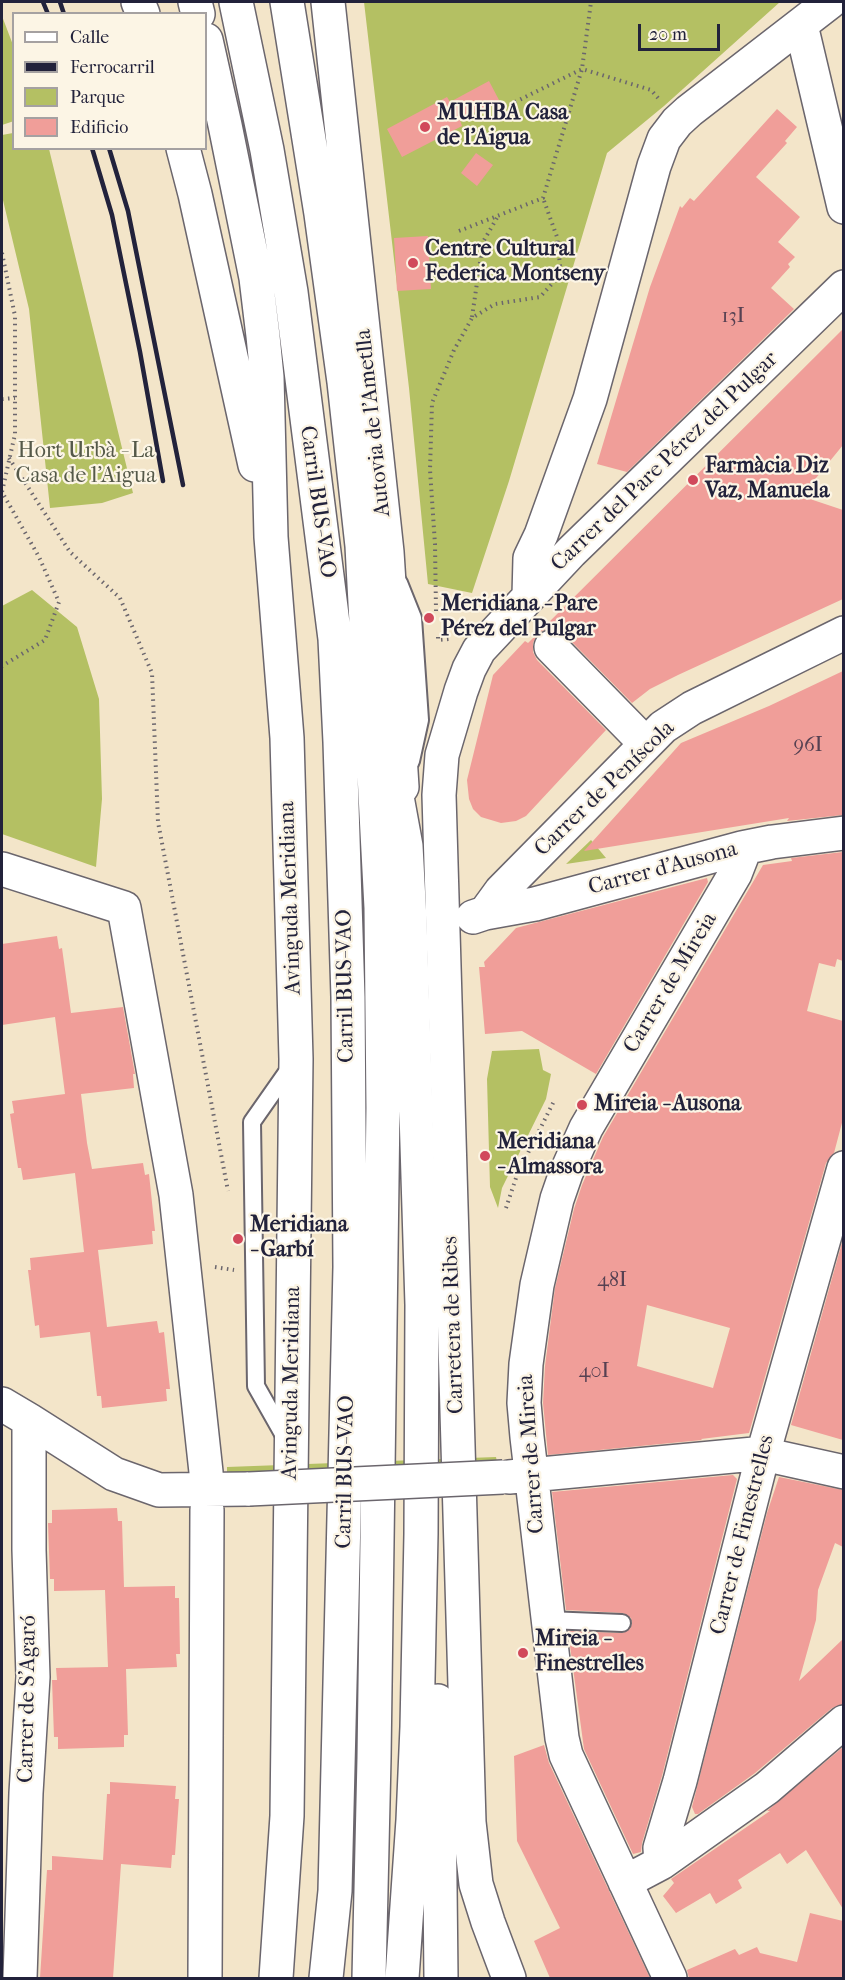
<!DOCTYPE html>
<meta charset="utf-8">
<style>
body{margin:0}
#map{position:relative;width:845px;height:1980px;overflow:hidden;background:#f3e5c9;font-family:"IM FELL French Canon",serif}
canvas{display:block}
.frame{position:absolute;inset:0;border:3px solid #22223b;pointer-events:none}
.legend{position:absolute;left:12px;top:12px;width:195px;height:138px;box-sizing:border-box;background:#fcf5e5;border:2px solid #a5a1a1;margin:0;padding:8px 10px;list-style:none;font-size:18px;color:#22223b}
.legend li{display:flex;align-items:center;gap:12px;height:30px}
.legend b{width:30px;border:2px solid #a5a1a1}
.scale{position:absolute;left:638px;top:24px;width:82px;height:27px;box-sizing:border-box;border:3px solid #22223b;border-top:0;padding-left:8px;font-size:18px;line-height:21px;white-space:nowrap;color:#22223b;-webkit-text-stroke:4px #fcf5e5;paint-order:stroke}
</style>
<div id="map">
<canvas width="845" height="1980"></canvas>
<div class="frame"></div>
<ul class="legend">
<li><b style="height:8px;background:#fff"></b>Calle</li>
<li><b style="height:8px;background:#22223b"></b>Ferrocarril</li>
<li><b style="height:16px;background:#b4c063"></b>Parque</li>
<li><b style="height:16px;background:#f09e99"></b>Edificio</li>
</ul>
<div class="scale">20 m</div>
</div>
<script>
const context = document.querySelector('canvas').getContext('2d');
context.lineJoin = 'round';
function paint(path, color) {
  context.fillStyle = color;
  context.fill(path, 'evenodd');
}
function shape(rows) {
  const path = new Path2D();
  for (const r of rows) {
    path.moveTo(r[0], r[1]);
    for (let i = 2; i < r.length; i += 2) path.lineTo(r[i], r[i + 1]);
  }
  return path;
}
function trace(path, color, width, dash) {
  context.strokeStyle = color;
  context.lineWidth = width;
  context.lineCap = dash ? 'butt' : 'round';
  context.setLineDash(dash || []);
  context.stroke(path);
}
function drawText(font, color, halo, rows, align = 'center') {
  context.font = font + ' "IM FELL French Canon",serif';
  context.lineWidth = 4.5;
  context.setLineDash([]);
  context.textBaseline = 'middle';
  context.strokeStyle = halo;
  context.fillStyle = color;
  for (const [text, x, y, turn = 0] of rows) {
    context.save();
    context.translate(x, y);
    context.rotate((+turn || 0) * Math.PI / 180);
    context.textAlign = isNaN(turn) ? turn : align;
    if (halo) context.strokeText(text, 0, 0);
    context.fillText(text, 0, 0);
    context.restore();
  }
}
paint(shape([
 [364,2,780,2,664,106,607,153,509,481,472,593,428,584,409,388],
 [2,16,13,45,14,121,2,125],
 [13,133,14,148,49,149,133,493,102,503,50,508,29,309,2,196,2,135],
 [32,590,77,627,99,699,102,799,96,867,2,834,2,606],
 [591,840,606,858,566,864],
 [539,1049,543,1070,551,1074,546,1099,502,1188,498,1208,490,1187,487,1079,492,1051],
 [496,1457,497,1462,227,1473,227,1467]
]), '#b4c063');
paint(shape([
 [489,81,499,100,460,120,462,126,402,157,387,129,447,97,450,102],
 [777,109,797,127,785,141,787,143,756,177,800,217,778,242,795,257,788,264,790,267,771,288,794,309,627,472,597,464,650,287,680,206,682,208,690,198,694,201],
 [476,153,493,165,477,186,461,173],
 [428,236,431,289,397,291,394,238],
 [843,329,843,445,812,483,815,486,804,497,843,510,843,599,678,675,650,689,632,703,564,634,555,629,546,629,538,633,533,643,533,652,537,660,606,730,526,816,516,821,501,823,481,817,473,809,469,799,467,780,493,675,525,641,528,643],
 [843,671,843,815,787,821,789,818,584,851,681,743,769,706],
 [843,852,843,961,837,959,835,967,819,963,807,1011,843,1021,843,1119,834,1153,826,1163,749,1433,701,1439,702,1440,548,1455,543,1403,545,1366,555,1288,574,1209,582,1185,603,1137,763,865,792,861,791,858],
 [647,1305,730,1328,713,1388,637,1366],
 [707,878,708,882,596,1074,522,1031,485,1034,479,967,485,967,484,962,516,928],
 [57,936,59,949,62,948,71,1013,123,1007,135,1074,133,1074,134,1088,81,1094,87,1143,92,1169,143,1163,145,1175,149,1174,155,1231,152,1231,153,1244,98,1250,107,1327,157,1321,159,1333,164,1332,170,1389,166,1389,167,1401,102,1408,101,1396,97,1396,90,1332,40,1338,39,1325,35,1326,28,1270,31,1270,30,1258,84,1252,75,1173,23,1180,21,1168,18,1168,10,1114,14,1113,12,1101,65,1094,55,1017,2,1025,2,944],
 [843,1239,843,1440,791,1425],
 [733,1475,737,1479,662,1776,642,1843,641,1852,633,1854,584,1749,568,1631,622,1633,630,1629,632,1623,631,1618,623,1613,566,1610,552,1492],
 [779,1477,843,1490,843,1547,835,1543,818,1590,816,1620,799,1681,843,1639,843,1704,832,1708,755,1773,698,1814,695,1814,692,1807,767,1513],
 [117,1508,118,1521,122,1521,124,1587,175,1586,175,1598,179,1598,180,1654,176,1654,177,1667,126,1669,128,1735,124,1735,124,1747,58,1749,58,1737,54,1737,52,1680,57,1680,56,1668,108,1667,105,1590,54,1591,54,1579,50,1579,48,1523,52,1523,52,1510],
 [544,1745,549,1763,650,1978,550,1978,534,1941,560,1928,517,1841,514,1756],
 [843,1747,843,1909,806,1850,787,1864,780,1853,738,1880,742,1888,716,1904,710,1893,676,1913,663,1896,674,1883,671,1879,770,1811,767,1811],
 [110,1782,176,1786,175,1799,179,1799,175,1855,172,1855,171,1868,121,1864,113,1978,40,1978,47,1870,52,1870,52,1856,103,1860,107,1794,110,1794],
 [810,1913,843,1921,843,1978,689,1978,687,1970,735,1949,739,1955,757,1947,760,1953,797,1962]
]), '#f09e99');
const lane = shape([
 [399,583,413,618,420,720,411,761],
 [286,1439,256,1386,252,1122,292,1065],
 [548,1620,622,1623]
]);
const street = shape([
 [801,25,844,207],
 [529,596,530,558,541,535,590,399,654,166,664,139,677,122,689,111,830,2],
 [551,647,645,743],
 [2,869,124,908,176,1195,206,1472],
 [485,913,501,891,663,727,692,708,844,633],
 [473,917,485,913,535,904,742,848,772,842,844,833],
 [2,1404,29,1420,114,1474,159,1490,249,1489],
 [509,1477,754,1454,763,1454,844,1472],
 [661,1863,767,1788,844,1722],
 [625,1882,661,1863,660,1848,680,1781,763,1454,844,1168],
 [20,1978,26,1793,33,1677,29,1550,29,1420],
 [205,1978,207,1510],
 [509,1978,488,1922,476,1884,469,1822,439,795,442,755,461,691,469,669,479,650,571,552,844,287],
 [670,1978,566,1755,562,1738,527,1437,524,1403,526,1364,537,1285,557,1199,566,1173,586,1128,735,874,742,856,742,848]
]);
const highway = shape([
 [138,2,143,14],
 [195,2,198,14],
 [236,2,267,150,291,292,335,639,340,742,348,997,350,1267,335,1891,326,1978],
 [287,2,321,214,344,382,362,546,381,908,383,1108,374,1758,369,1978],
 [328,2,387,552,402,787],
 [206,40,225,125,256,278,263,336,267,377,271,537,287,738,296,1059,287,1816,276,1978],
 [183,148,195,194,255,465],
 [391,764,406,846,410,920,422,1305,421,1534,417,1727,413,1820,402,1978],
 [438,1701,441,1978]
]);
trace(lane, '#6b666d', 20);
trace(street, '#6b666d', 36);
trace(highway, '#6b666d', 36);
trace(shape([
 [515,102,582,69,651,90,658,98],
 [459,231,543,198,582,69,591,2],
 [2,253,15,316,15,434,2,492,39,557,59,602,45,640,2,666],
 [561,274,593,274],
 [472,317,483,242,498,216],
 [2,399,15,398],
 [9,458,70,552,120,598,152,673,158,822,228,1191],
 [436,611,435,544,430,470,432,403,454,350,472,318,495,304,540,297,561,274,557,237,543,198],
 [438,637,438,640,449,639],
 [506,1208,517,1175,554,1101],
 [215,1267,234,1270]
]), '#6b666d', 4, [1.5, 4.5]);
trace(lane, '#fff', 16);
trace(street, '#fff', 33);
trace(highway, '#fff', 33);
trace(shape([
 [43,2,48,14],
 [60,2,64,14],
 [92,148,112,215,140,352,163,481],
 [109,148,128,211,183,485]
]), '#22223b', 4.5);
const streetBridge = shape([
 [249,1489,503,1477]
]);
trace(streetBridge, '#6b666d', 36, []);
trace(streetBridge, '#fff', 33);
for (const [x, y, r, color] of [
 [425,127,6,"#d1495b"],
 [413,263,6,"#d1495b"],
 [693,480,6,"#d1495b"],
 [429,618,6,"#d1495b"],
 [582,1105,6,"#d1495b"],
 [485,1156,6,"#d1495b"],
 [238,1239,6,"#d1495b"],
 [523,1653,6,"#d1495b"]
]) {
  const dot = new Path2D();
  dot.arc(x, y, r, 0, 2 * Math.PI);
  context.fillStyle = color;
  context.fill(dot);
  trace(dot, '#fcf5e5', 2);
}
drawText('20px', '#564152', null, [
 ["13I",733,317],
 ["96I",808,746],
 ["48I",612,1281],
 ["40I",594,1372]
]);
drawText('bold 22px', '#22223b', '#fcf5e5', [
 ["MUHBA Casa",437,114],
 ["de l'Aigua",437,139],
 ["Centre Cultural",425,250],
 ["Federica Montseny",425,275],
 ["Farmàcia Diz",705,467],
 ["Vaz, Manuela",705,492],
 ["Meridiana - Pare",441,605],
 ["Pérez del Pulgar",441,630],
 ["Mireia - Ausona",594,1105],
 ["Meridiana",497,1143],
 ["- Almassora",497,1168],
 ["Meridiana",250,1226],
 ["- Garbí",250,1251],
 ["Mireia -",535,1640],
 ["Finestrelles",535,1665]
], 'left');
drawText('22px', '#22223b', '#fcf5e5', [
 ["Autovia de l'Ametlla",374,423,-96],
 ["Carrer del Pare Pérez del Pulgar",665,462,-44],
 ["Carril BUS-VAO",317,502,82],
 ["Carrer de Peníscola",605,789,-44],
 ["Carrer d'Ausona",663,869,-15],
 ["Avinguda Meridiana",291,898,-92],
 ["Carrer de Mireia",671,983,-59],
 ["Carril BUS-VAO",346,986,-91],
 ["Carretera de Ribes",454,1325,-92],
 ["Avinguda Meridiana",292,1383,-89],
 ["Carrer de Mireia",532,1454,-94],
 ["Carril BUS-VAO",346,1472,-89],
 ["Carrer de Finestrelles",743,1535,-76],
 ["Carrer de S'Agaró",28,1699,-89]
]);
drawText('22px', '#555949', '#fcf5e5', [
 ["Hort Urbà - La",86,452],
 ["Casa de l'Aigua",86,477]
]);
</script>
